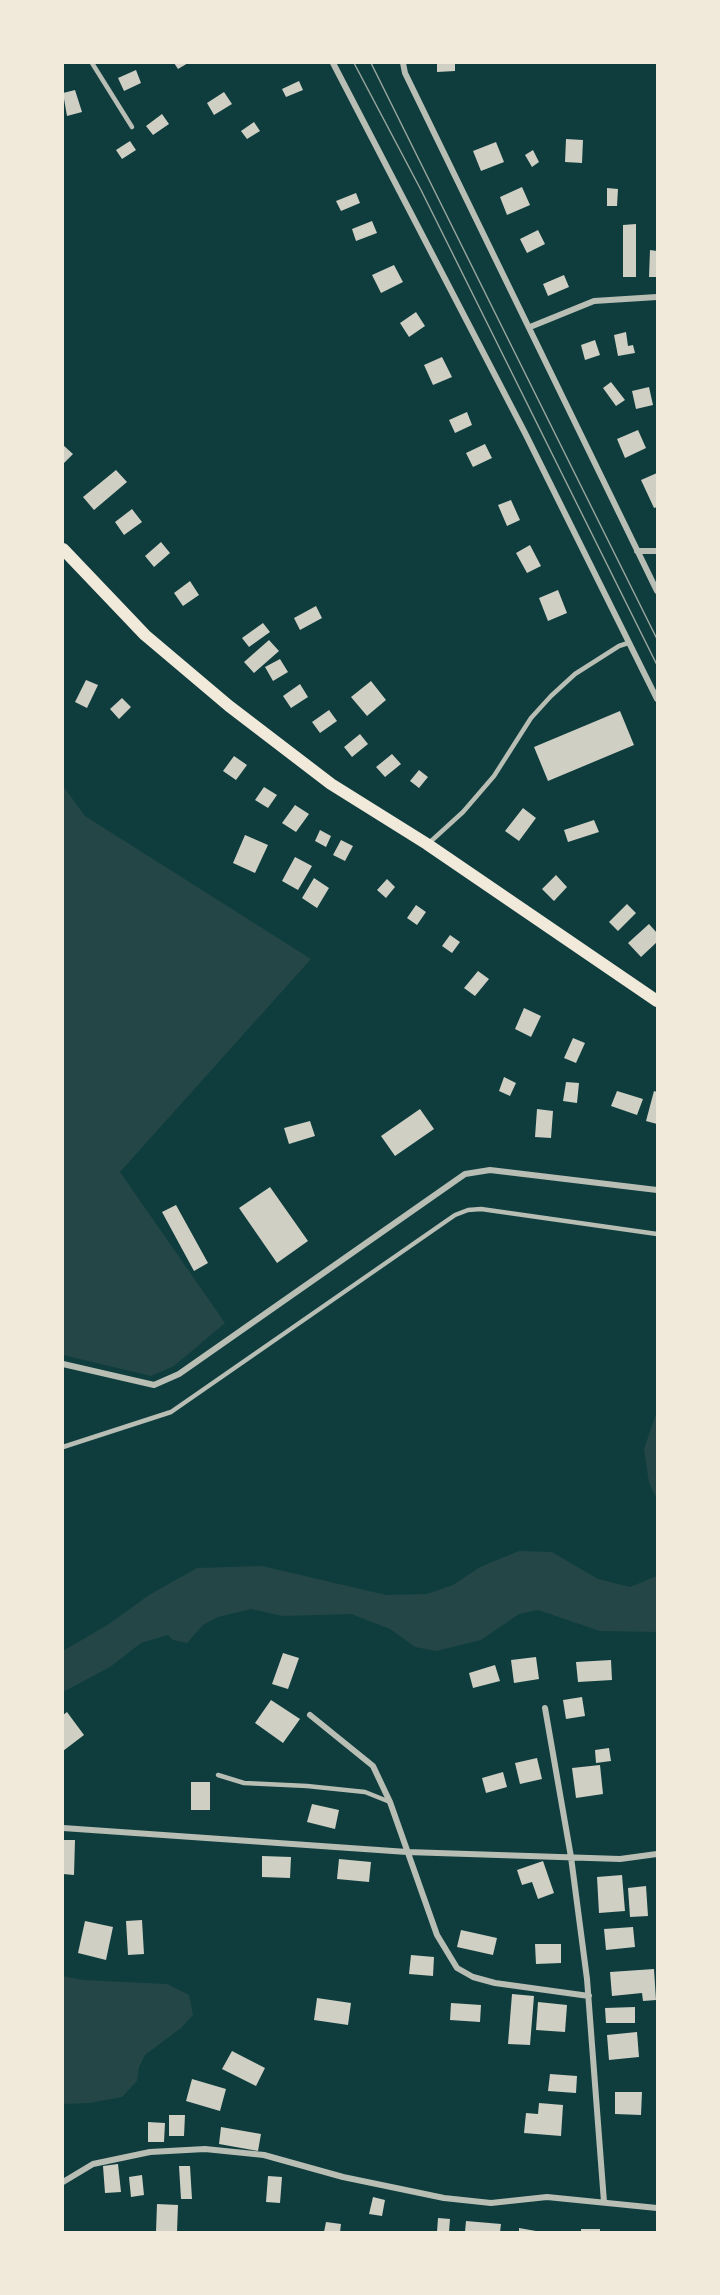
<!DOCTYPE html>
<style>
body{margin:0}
#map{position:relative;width:720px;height:2295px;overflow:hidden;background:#0f3d3e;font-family:"Roboto Condensed",sans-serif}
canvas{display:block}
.frame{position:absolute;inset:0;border:64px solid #f1e9da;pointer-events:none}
</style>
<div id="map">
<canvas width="720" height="2295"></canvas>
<div class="frame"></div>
</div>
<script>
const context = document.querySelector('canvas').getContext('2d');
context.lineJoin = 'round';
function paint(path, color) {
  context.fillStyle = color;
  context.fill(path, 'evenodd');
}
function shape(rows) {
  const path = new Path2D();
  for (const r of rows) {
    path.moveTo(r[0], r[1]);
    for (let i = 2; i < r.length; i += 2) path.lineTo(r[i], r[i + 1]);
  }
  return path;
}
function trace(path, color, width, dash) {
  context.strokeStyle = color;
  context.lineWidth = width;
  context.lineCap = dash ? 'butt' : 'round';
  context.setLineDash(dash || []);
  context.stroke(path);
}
paint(shape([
 [63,786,85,816,311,959,120,1172,225,1323,174,1366,151,1376,63,1355],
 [657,1411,657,1499,649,1483,644,1449],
 [519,1551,552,1552,598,1579,630,1587,657,1576,657,1632,600,1631,538,1610,519,1614,481,1640,436,1651,415,1647,390,1629,351,1614,283,1616,251,1609,218,1617,203,1625,187,1643,173,1640,168,1635,141,1643,110,1667,63,1692,63,1651,109,1624,149,1595,197,1568,262,1566,386,1595,427,1594,453,1585,480,1567],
 [63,1976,83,1980,167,1984,189,1995,193,2015,181,2028,145,2055,139,2067,137,2081,122,2097,89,2103,66,2104,63,2103]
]), '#244646');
paint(shape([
 [174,63,188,63,178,69],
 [437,63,455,63,455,71,437,72],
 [136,70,141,83,124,91,118,78],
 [299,81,303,90,286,97,282,89],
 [75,90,82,112,67,116,63,93],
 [224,92,232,104,214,115,207,103],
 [162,114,169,124,153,135,146,126],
 [254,122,260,131,247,139,241,131],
 [566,139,583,140,582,163,565,162],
 [130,141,136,150,122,159,116,150],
 [496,142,504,162,481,171,473,151],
 [533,150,539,162,532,167,525,155],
 [522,187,530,205,507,215,500,197],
 [607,188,618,189,617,206,607,206],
 [356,193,360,203,341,211,336,201],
 [372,221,377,233,356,241,352,229],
 [636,224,636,277,623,277,623,225],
 [538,230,545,244,527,253,520,239],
 [650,250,657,251,657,277,649,277],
 [394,265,403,282,381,293,372,275],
 [564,275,569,287,548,296,543,284],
 [416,312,425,326,409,337,400,323],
 [626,332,628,346,633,345,635,353,618,356,614,335],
 [595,340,600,355,585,360,581,345],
 [442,357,452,377,433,385,424,365],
 [611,382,625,400,616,406,603,388],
 [649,387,653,405,636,409,632,391],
 [467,412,472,425,455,433,449,420],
 [638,430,646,448,625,458,617,439],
 [485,444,492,458,473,467,466,453],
 [63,445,73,454,63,464],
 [116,470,127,482,94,510,83,497],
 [657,473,657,507,654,508,641,480],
 [511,500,520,520,507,526,498,505],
 [132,509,142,522,124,535,115,522],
 [161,542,170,553,154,567,145,556],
 [530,545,541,566,527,573,516,553],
 [190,581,199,595,183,606,174,593],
 [558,590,567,613,548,621,539,598],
 [316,606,322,618,300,630,294,618],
 [263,623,270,632,249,647,242,638],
 [269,640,279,651,254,673,244,662],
 [280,659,288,672,273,681,265,667],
 [86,680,98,685,87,708,75,702],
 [371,681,386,700,367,716,351,697],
 [300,684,308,697,291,708,283,696],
 [122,698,131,707,119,719,110,709],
 [329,710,337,721,320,733,312,722],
 [620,711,634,745,548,781,534,747],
 [360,734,368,744,352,757,344,747],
 [392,754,401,764,385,777,376,767],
 [234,756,247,765,236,780,223,771],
 [419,770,428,777,419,788,410,781],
 [264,787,277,795,268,808,255,800],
 [295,805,309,814,296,832,282,823],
 [523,808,536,818,519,841,505,831],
 [594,820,599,832,568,842,564,830],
 [320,830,331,836,326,847,315,841],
 [245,835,268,845,255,873,233,863],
 [341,840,353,846,345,861,333,855],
 [295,857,312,866,298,890,282,881],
 [556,875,567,887,554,901,542,889],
 [314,878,329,888,317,908,302,898],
 [387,879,395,887,386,898,377,890],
 [627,904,636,913,618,931,609,922],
 [416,905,426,912,417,925,407,918],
 [649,924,657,933,657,942,641,957,628,943],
 [450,935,460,942,452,953,442,946],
 [478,971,489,979,475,996,464,988],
 [524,1008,541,1016,531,1037,515,1029],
 [573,1038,585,1043,576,1063,564,1058],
 [504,1077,516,1083,510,1096,499,1091],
 [566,1082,579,1083,577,1103,563,1101],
 [617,1091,643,1099,637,1115,611,1106],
 [654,1091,657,1092,657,1124,646,1121],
 [420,1109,434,1129,395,1156,381,1136],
 [537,1109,553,1111,551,1138,535,1137],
 [310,1121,315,1136,289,1144,284,1128],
 [270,1187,308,1241,277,1263,239,1208],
 [176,1205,208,1263,194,1271,162,1212],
 [283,1653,299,1658,288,1689,272,1684],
 [536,1657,539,1679,514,1683,511,1660],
 [611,1660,612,1680,578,1682,576,1662],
 [495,1665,500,1681,473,1688,469,1673],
 [582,1697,585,1716,566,1719,563,1700],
 [271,1700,300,1719,283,1743,255,1723],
 [67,1712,84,1735,63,1751,63,1715],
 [609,1748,611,1761,596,1763,595,1750],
 [537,1758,542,1779,520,1784,515,1763],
 [600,1765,603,1794,576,1798,572,1768],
 [503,1772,507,1787,486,1793,482,1778],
 [191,1782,210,1782,210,1810,191,1810],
 [312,1804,339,1810,335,1829,307,1822],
 [63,1840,75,1840,74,1875,63,1874],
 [262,1856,291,1857,290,1878,262,1877],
 [339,1859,371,1862,369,1882,337,1879],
 [543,1861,554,1893,538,1899,532,1882,522,1885,517,1870],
 [622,1875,625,1911,599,1913,597,1877],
 [646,1886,648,1916,630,1917,628,1888],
 [142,1920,144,1954,128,1955,126,1921],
 [85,1921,113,1927,106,1960,78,1953],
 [633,1927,635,1947,606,1950,604,1929],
 [461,1930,497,1938,493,1955,457,1947],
 [535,1944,561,1944,561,1963,536,1964],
 [411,1955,434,1957,433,1976,409,1974],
 [654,1969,656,2000,643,2001,642,1993,612,1996,610,1972],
 [512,1994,534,1996,530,2045,508,2044],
 [317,1998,351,2003,348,2025,314,2020],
 [538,2002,567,2005,565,2032,536,2030],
 [451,2003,481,2005,480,2022,450,2020],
 [635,2007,635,2023,606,2023,605,2008],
 [637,2032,639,2057,609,2060,607,2035],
 [232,2051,265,2068,256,2086,222,2069],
 [550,2074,577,2076,576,2093,548,2091],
 [192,2079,226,2089,220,2111,186,2101],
 [615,2092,642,2092,641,2115,615,2114],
 [539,2103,563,2105,561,2136,524,2133,526,2113,538,2114],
 [169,2115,185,2115,184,2136,169,2136],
 [148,2122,165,2123,164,2142,148,2142],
 [221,2127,261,2134,258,2151,219,2144],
 [118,2164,121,2192,105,2193,103,2166],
 [179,2166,190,2166,192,2199,181,2199],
 [142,2175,144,2195,131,2197,129,2177],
 [268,2176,282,2177,280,2203,266,2202],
 [373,2197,385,2200,382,2216,369,2214],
 [157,2204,178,2205,177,2232,156,2232],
 [438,2218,450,2219,449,2232,437,2232],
 [466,2221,501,2224,500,2232,465,2232],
 [326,2222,341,2224,340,2232,324,2232],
 [519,2228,536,2231,536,2232,519,2232],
 [581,2229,600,2229,600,2232,581,2232]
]), '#cfcfc3');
trace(shape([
 [92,63,132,127],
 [429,843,463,812,494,776,531,718,551,696,575,674,619,646,628,643],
 [63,1447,171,1412,455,1215,468,1210,481,1209,657,1234],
 [218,1775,244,1783,307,1786,365,1792,390,1802]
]), '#b8beb3', 4.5);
trace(shape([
 [333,63,525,433,657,699],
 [403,63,405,73,657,591],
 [530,327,594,301,657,297],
 [637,551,657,551],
 [63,1364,154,1385,179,1374,465,1174,490,1170,657,1190],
 [545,1708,571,1857,587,1979,604,2202],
 [310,1715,373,1766,390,1802,437,1935,457,1968,473,1977,495,1983,589,1996],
 [63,1828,407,1852,620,1859,657,1854],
 [63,2182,93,2164,150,2152,205,2149,264,2155,343,2177,444,2198,491,2203,547,2197,657,2208]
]), '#b8beb3', 6);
trace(shape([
 [63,549,145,635,229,706,331,784,427,844,657,1001]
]), '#f1e9da', 12);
trace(shape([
 [354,63,421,190,657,665],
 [371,63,657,639]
]), '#97a49c', 1.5);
</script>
